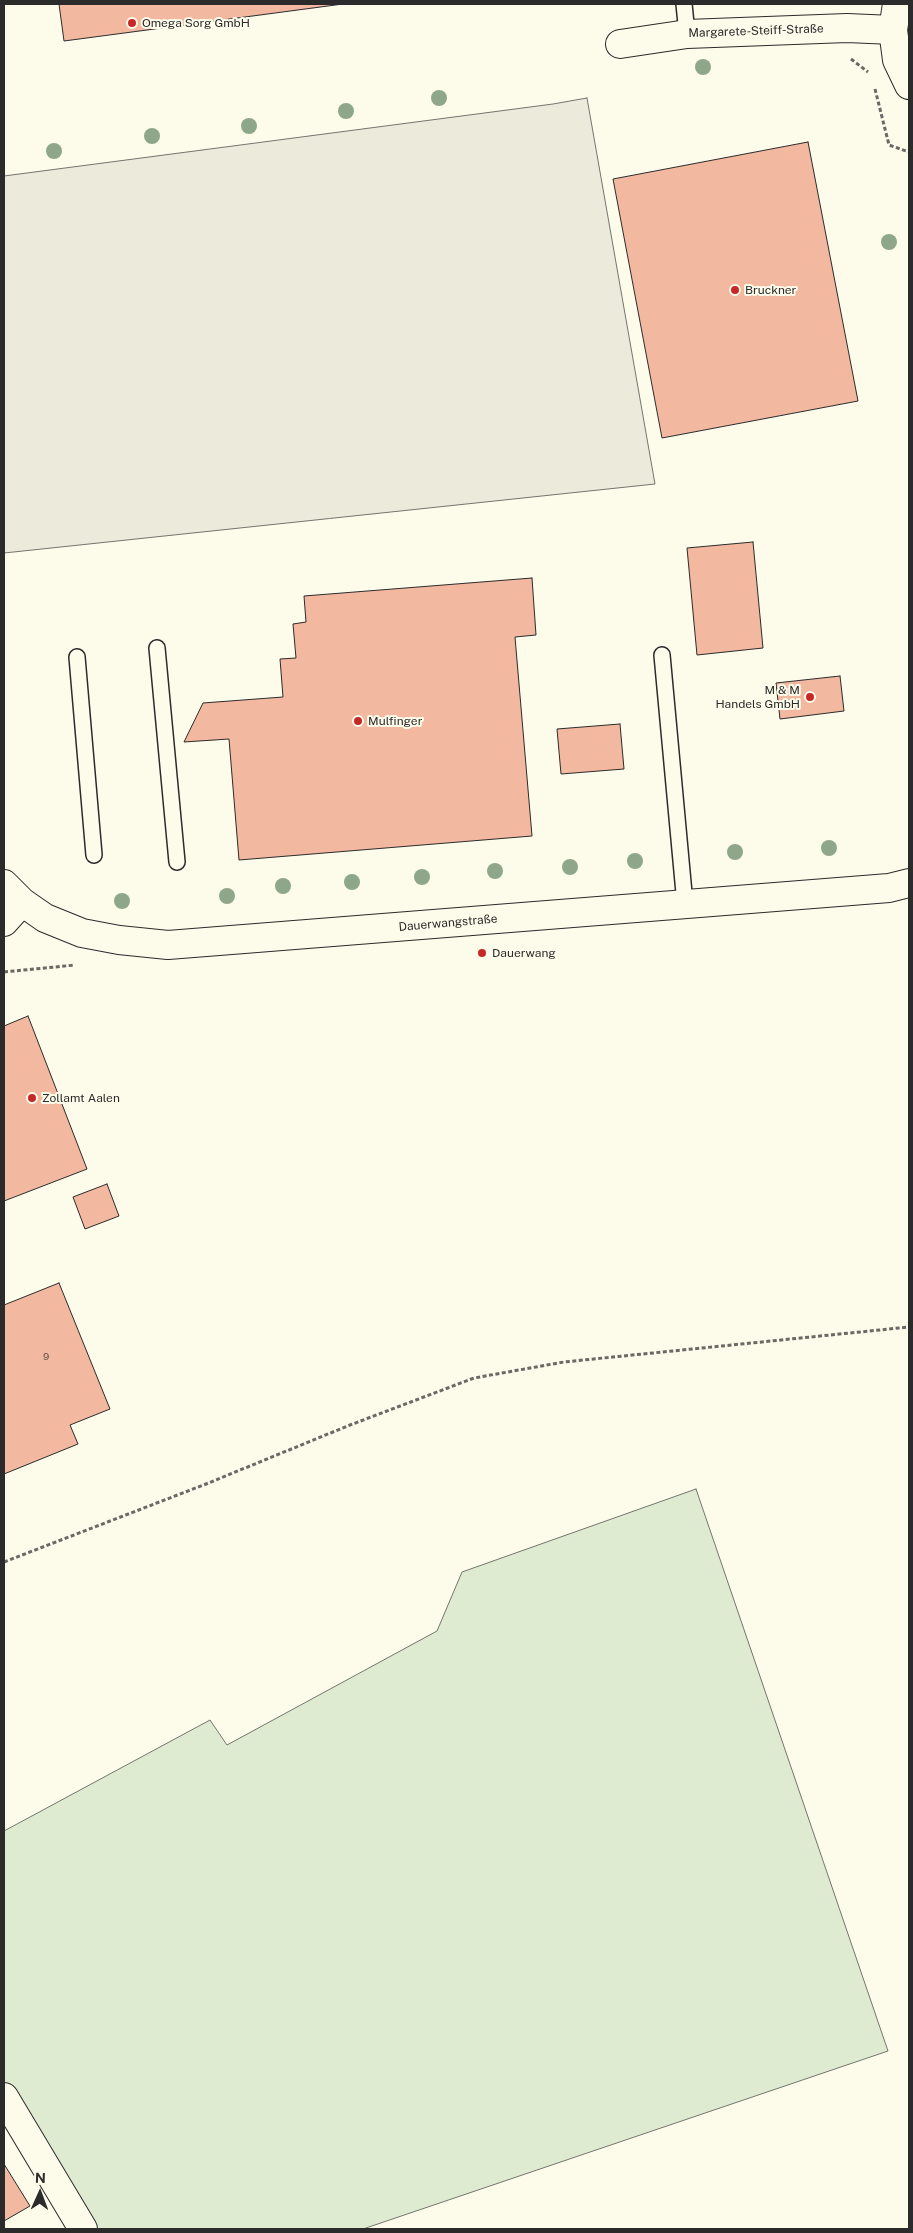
<!DOCTYPE html>
<meta charset="utf-8">
<style>
body{margin:0}
#map{position:relative;width:913px;height:2233px;overflow:hidden;background:#fdfbea;font-family:"Public Sans",sans-serif}
canvas{display:block}
.frame{position:absolute;inset:0;border:5px solid #2b2b2b;pointer-events:none}
.north{position:absolute;left:15px;top:2168px;width:50px;height:50px;-webkit-text-stroke:4px #fdfbea;paint-order:stroke;rotate:2deg;font-size:14px;font-weight:700;line-height:20px;text-align:center;color:#2b2b2b}
.north::after{content:'';display:block;margin:auto;width:18px;height:22px;background:#2b2b2b;clip-path:polygon(50% 0,100% 100%,50% 72%,0 100%)}
</style>
<div id="map">
<canvas width="913" height="2233"></canvas>
<div class="frame"></div>
<div class="north">N</div>
</div>
<script>
const context = document.querySelector('canvas').getContext('2d');
context.lineJoin = 'round';
function paint(path, color) {
  context.fillStyle = color;
  context.fill(path, 'evenodd');
}
function shape(rows) {
  const path = new Path2D();
  for (const r of rows) {
    path.moveTo(r[0], r[1]);
    for (let i = 2; i < r.length; i += 2) path.lineTo(r[i], r[i + 1]);
  }
  return path;
}
function trace(path, color, width, dash) {
  context.strokeStyle = color;
  context.lineWidth = width;
  context.lineCap = dash ? 'butt' : 'round';
  context.setLineDash(dash || []);
  context.stroke(path);
}
function drawText(font, color, halo, rows, align = 'center') {
  context.font = font + ' "Public Sans",sans-serif';
  context.lineWidth = 4;
  context.setLineDash([]);
  context.textBaseline = 'middle';
  context.strokeStyle = halo;
  context.fillStyle = color;
  for (const [text, x, y, turn = 0] of rows) {
    context.save();
    context.translate(x, y);
    context.rotate((+turn || 0) * Math.PI / 180);
    context.textAlign = isNaN(turn) ? turn : align;
    if (halo) context.strokeText(text, 0, 0);
    context.fillText(text, 0, 0);
    context.restore();
  }
}
const green = shape([
 [696,1489,888,2051,363,2229,83,2229,4,2097,4,1831,210,1720,227,1745,437,1631,462,1572,696,1489]
]);
paint(green, '#deebd1');
trace(green, '#74746e', 1);
const parking = shape([
 [587,98,655,484,4,553,4,176,553,104,587,98]
]);
paint(parking, '#eceadb');
trace(parking, '#74746e', 1);
const building = shape([
 [59,4,343,4,64,41,59,4],
 [808,142,858,401,662,438,613,179,808,142],
 [753,542,763,648,697,655,687,548,753,542],
 [532,578,536,635,515,637,532,836,239,860,229,739,184,742,203,703,283,697,280,659,296,658,293,624,306,622,304,596,532,578],
 [840,676,844,711,780,719,776,683,840,676],
 [620,724,624,769,561,774,557,729,620,724],
 [28,1016,87,1169,4,1201,4,1026,28,1016],
 [107,1184,119,1216,85,1229,73,1197,107,1184],
 [59,1283,110,1409,70,1425,78,1444,4,1474,4,1305,59,1283],
 [4,2164,30,2206,4,2221,4,2164]
]);
paint(building, '#f2b8a0');
trace(building, '#2b2b2b', 1);
const service = shape([
 [684,4,687,34],
 [157,648,177,862],
 [662,655,685,904],
 [77,657,94,855]
]);
const minor = shape([
 [620,44,687,34,847,28,893,30],
 [4,884,22,902,45,918,82,933,119,940,168,945,889,888,909,883],
 [4,922,22,902],
 [4,2097,83,2229]
]);
const tertiary = shape([
 [897,4,893,30,897,60,909,85]
]);
trace(service, '#2b2b2b', 18);
trace(minor, '#2b2b2b', 30);
trace(tertiary, '#2b2b2b', 30);
trace(shape([
 [851,59,868,72],
 [875,89,889,145,909,152],
 [4,972,75,965],
 [4,1562,206,1484,350,1425,474,1378,564,1362,909,1327]
]), '#6a6964', 3, [4, 2.5]);
trace(service, '#fdfbea', 15);
trace(minor, '#fdfbea', 28);
trace(tertiary, '#fdfbea', 28);
context.fillStyle = '#8ea78a';
for (const [x, y] of [
 [703,67],
 [439,98],
 [346,111],
 [249,126],
 [152,136],
 [54,151],
 [889,242],
 [829,848],
 [735,852],
 [635,861],
 [570,867],
 [495,871],
 [422,877],
 [352,882],
 [283,886],
 [227,896],
 [122,901]
]) {
  context.beginPath();
  context.arc(x, y, 8, 0, 2 * Math.PI);
  context.fill();
}
for (const [x, y, r, color] of [
 [132,23,5,"#c62828"],
 [735,290,5,"#c62828"],
 [810,697,5,"#c62828"],
 [358,721,5,"#c62828"],
 [482,953,5,"#c62828"],
 [32,1098,5,"#c62828"]
]) {
  const dot = new Path2D();
  dot.arc(x, y, r, 0, 2 * Math.PI);
  context.fillStyle = color;
  context.fill(dot);
  trace(dot, '#fdfbea', 2);
}
drawText('10px', '#5d4e48', null, [
 ["9",46,1357]
]);
drawText('12px', '#2b2b2b', '#fdfbea', [
 ["Omega Sorg GmbH",142,23],
 ["Bruckner",745,290],
 ["M & M",800,690,"right"],
 ["Handels GmbH",800,704,"right"],
 ["Mulfinger",368,721],
 ["Dauerwang",492,953],
 ["Zollamt Aalen",42,1098]
], 'left');
drawText('12px', '#2b2b2b', '#fdfbea', [
 ["Margarete-Steiff-Straße",756,31,-2],
 ["Dauerwangstraße",448,923,-5]
]);
</script>
